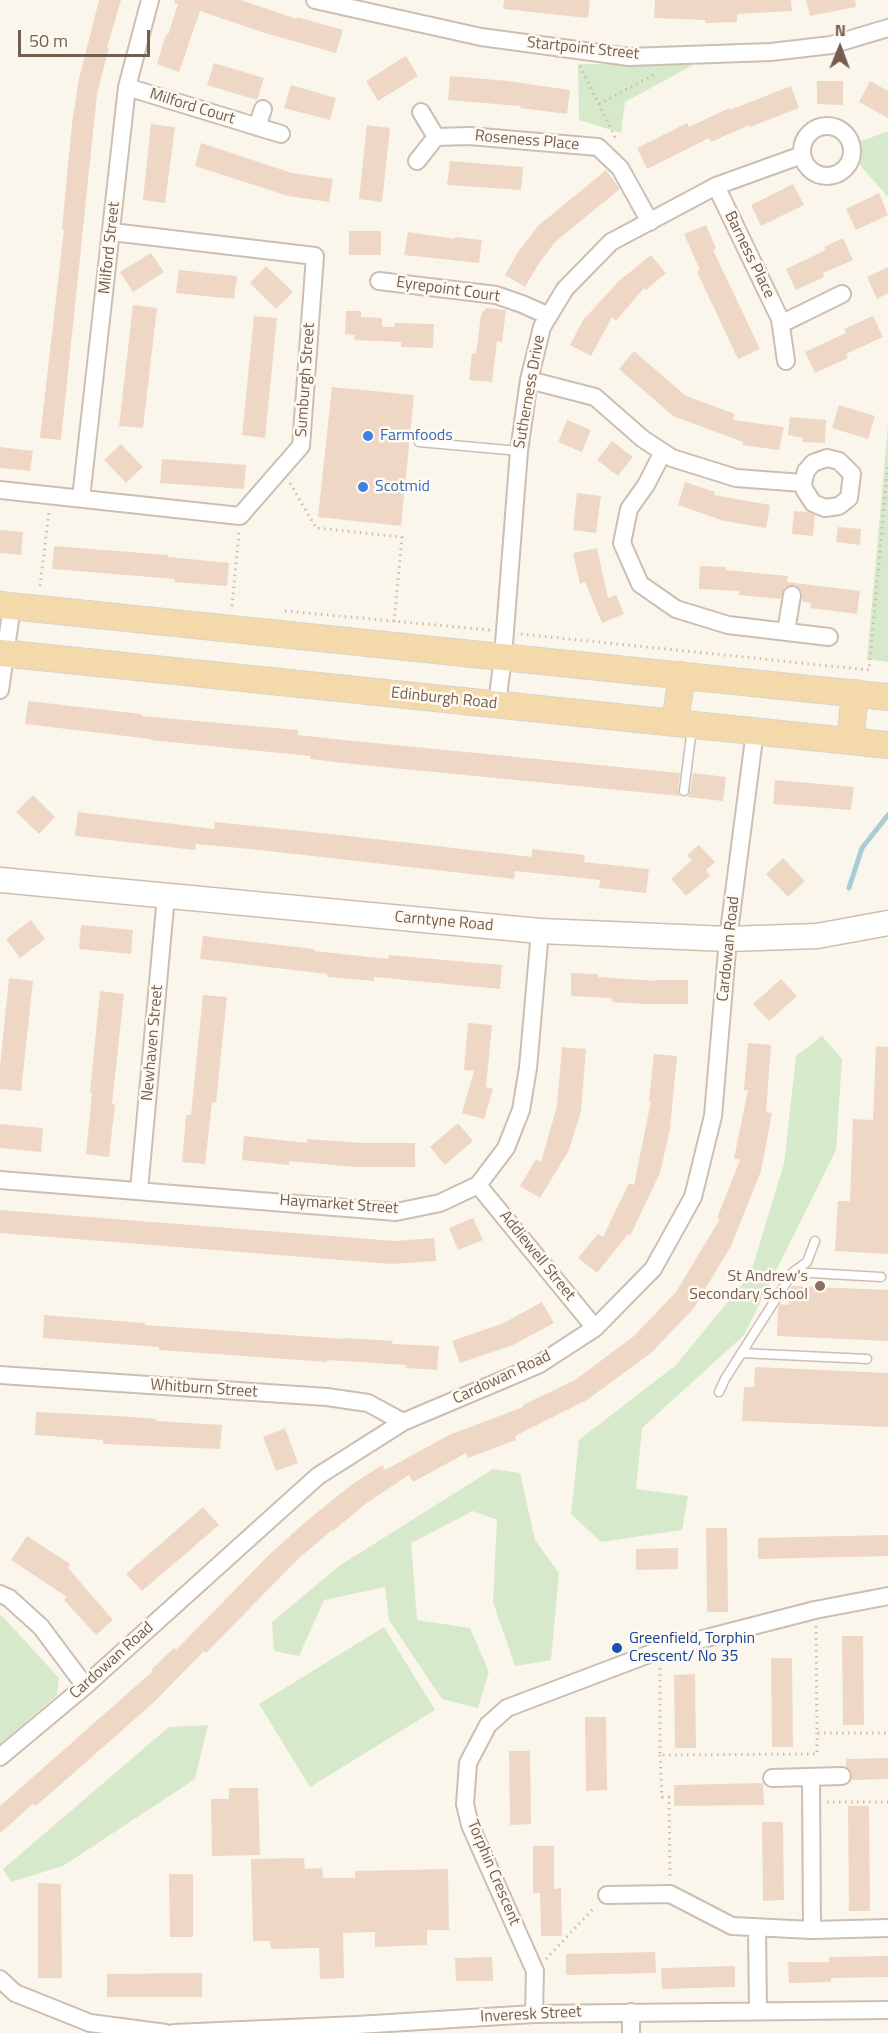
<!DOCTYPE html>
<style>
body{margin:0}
#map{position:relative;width:888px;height:2033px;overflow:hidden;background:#fbf6ec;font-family:"Titillium Web",sans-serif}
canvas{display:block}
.north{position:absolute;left:810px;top:18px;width:60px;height:60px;-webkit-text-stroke:4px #fefaf2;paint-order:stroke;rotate:1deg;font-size:16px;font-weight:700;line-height:24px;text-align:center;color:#755e50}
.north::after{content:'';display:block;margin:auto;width:21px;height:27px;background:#755e50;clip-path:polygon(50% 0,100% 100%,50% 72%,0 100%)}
.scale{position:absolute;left:18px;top:30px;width:132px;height:27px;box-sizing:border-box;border:3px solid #755e50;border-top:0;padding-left:8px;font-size:18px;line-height:21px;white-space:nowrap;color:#755e50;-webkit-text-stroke:4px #fefaf2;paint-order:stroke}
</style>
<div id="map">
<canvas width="888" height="2033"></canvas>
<div class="north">N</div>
<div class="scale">50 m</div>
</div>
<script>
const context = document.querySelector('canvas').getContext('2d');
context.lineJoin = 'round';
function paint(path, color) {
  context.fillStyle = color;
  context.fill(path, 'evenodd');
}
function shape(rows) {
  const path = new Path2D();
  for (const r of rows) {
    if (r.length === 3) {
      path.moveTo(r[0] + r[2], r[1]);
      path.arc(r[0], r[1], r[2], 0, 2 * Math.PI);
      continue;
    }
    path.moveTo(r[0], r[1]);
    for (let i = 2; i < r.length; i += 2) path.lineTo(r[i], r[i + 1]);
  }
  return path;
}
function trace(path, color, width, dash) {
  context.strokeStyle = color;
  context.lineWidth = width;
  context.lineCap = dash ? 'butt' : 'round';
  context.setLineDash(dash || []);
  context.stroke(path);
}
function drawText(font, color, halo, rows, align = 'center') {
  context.font = font + ' "Titillium Web",sans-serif';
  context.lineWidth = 5;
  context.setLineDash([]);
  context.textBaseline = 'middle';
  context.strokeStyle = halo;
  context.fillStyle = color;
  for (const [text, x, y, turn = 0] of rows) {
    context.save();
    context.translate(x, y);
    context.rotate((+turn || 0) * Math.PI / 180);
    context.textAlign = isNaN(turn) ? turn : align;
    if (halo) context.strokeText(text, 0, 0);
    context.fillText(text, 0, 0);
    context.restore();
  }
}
paint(shape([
 [578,64,693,65,625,102,621,133,579,120],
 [888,131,888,197,859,164,859,142],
 [888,425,888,662,867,659],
 [822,1036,842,1059,836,1150,744,1335,642,1428,636,1489,688,1496,682,1530,601,1542,571,1514,579,1440,676,1365,750,1275,784,1164,796,1056],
 [493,1469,520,1473,535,1540,559,1573,551,1660,515,1666,493,1602,497,1520,473,1511,411,1543,417,1620,470,1628,489,1672,478,1708,442,1699,389,1620,385,1587,324,1600,299,1656,274,1651,272,1622,339,1566],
 [0,1615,3,1617,59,1678,57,1695,0,1744],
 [384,1627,435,1710,310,1787,259,1704],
 [208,1725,195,1779,63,1866,11,1882,3,1869,169,1727]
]), '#d6e9ca');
trace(shape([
 [849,888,862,848,888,815]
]), '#a8cdd5', 5);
paint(shape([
 [99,0,121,0,107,48,109,48,97,94,61,440,40,438,64,229,62,229,72,123,79,79],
 [175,0,241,0,297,19,297,17,343,30,336,53,268,34,200,11,179,72,157,64,166,34,168,35,178,4,174,3],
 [504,0,590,0,588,18,503,9],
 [655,0,791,0,792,11,737,14,737,22,705,23,705,20,654,18],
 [806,0,855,0,856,7,810,16],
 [406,56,418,76,378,101,366,81],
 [214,63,264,78,257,100,207,85],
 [450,76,508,81,570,90,567,114,520,108,520,106,448,100],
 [817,81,843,81,843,105,817,104],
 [870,81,888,91,888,118,859,102],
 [291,85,336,98,330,120,284,108],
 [791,86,799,108,750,127,749,125,711,142,709,138,647,169,637,148,687,123,689,127,729,108,730,110],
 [151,124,175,127,165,203,143,200],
 [367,125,390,128,382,202,359,199],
 [201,143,292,173,333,179,329,202,288,196,195,166],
 [450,161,523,167,521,190,447,185],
 [606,170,620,189,555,242,538,265,525,287,505,275,518,252,538,226],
 [793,184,804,205,761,226,751,205],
 [879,193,888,215,856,230,846,209],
 [706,225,716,248,713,250,760,349,738,359,697,272,700,270,684,234],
 [349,231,381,231,381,255,349,255],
 [408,232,455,239,455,237,482,240,479,263,404,255],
 [843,238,853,260,823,273,824,277,796,290,786,269,826,250,824,247],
 [151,253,164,272,133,292,120,272],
 [651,255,666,273,646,290,644,288,616,321,612,317,591,356,570,345,583,320,619,281],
 [266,266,293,292,276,309,250,283],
 [888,267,888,293,877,299,867,277],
 [179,270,237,276,234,299,176,293],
 [133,305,157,308,143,428,119,426],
 [486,308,506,310,502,342,497,341,492,382,469,380,472,353,476,354,481,315],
 [346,311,361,311,361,317,382,318,382,327,394,327,395,323,434,324,433,348,401,347,401,342,354,340,355,335,345,334],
 [254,316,277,318,265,438,242,435],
 [873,316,883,337,846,354,848,358,815,373,805,352,846,333,844,329],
 [634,351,686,396,735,414,733,420,784,427,779,450,742,445,743,442,673,416,619,369],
 [332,387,414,395,401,526,318,517],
 [839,405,875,416,868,439,832,428],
 [790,417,826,420,825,443,802,442,803,438,788,435],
 [567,420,591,430,582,452,558,442],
 [612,441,633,457,618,476,597,460],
 [121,444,143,467,126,483,104,460],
 [0,447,33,451,30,471,0,468],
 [162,459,246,465,244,489,160,483],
 [685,482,715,492,714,495,770,505,766,528,724,521,678,505],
 [577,493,601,496,596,533,573,530],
 [794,511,808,512,815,515,813,536,792,534],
 [838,527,861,529,860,545,836,542],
 [0,530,23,532,21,555,0,553],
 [54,546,168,555,168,557,229,563,227,586,174,582,175,579,52,569],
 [597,548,608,598,616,595,624,614,602,623,585,582,580,584,573,553],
 [700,566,726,567,726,570,788,576,787,582,860,591,857,614,810,608,811,603,802,602,802,591,794,585,784,588,781,599,739,595,739,591,699,589],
 [28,701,141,714,141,716,298,730,298,735,344,740,680,773,678,790,680,796,352,764,310,759,310,756,150,740,150,739,25,724],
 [693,773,726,777,723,801,687,797,690,792],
 [775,780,854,787,851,810,773,804],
 [33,795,55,817,39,834,16,812],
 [78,812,214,829,215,822,340,835,532,857,532,849,585,855,584,862,649,869,646,893,599,888,600,880,515,871,514,879,260,850,196,844,195,850,75,836],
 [699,845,715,862,706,870,710,876,686,896,671,879,692,860,687,855],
 [783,858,805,881,788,897,766,874],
 [31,920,45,939,20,958,6,939],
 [81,925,133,930,131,954,79,949],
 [203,936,314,949,314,951,388,959,389,955,502,965,500,989,374,977,374,981,327,977,327,974,200,959],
 [571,973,598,974,598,977,657,981,657,980,688,980,688,1004,643,1004,612,1002,612,998,571,996],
 [9,978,33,981,21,1091,0,1089,0,1066],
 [781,979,797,996,769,1021,753,1004],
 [100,991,124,994,112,1104,115,1105,109,1157,86,1154,92,1093,90,1093],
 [203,995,227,997,216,1103,212,1102,205,1164,182,1162,186,1115,191,1115],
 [468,1023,492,1025,486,1087,493,1089,484,1119,462,1113,474,1071,464,1070],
 [748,1043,771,1045,766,1112,772,1113,761,1171,731,1246,694,1308,651,1353,587,1400,515,1436,516,1440,468,1458,466,1453,413,1482,409,1475,364,1505,333,1531,332,1530,299,1558,206,1653,204,1651,155,1701,109,1742,36,1806,33,1804,0,1833,0,1806,153,1671,151,1670,174,1648,176,1650,268,1556,303,1524,351,1485,382,1465,385,1470,449,1435,523,1407,523,1405,575,1380,634,1336,676,1292,720,1219,717,1218,740,1160,734,1158,748,1090,744,1090],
 [876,1046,888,1047,888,1254,835,1251,838,1201,850,1201,853,1119,873,1120],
 [562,1047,586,1049,581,1111,569,1150,540,1198,520,1186,536,1159,541,1162,557,1106],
 [654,1054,677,1056,670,1129,660,1173,630,1236,628,1234,597,1273,578,1258,598,1234,603,1237,629,1183,634,1185,651,1101,649,1101],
 [458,1123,473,1141,445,1165,430,1147],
 [0,1124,43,1128,41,1152,0,1148],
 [244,1136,307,1143,307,1139,362,1143,415,1143,415,1167,355,1167,289,1161,289,1165,242,1160],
 [0,1210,395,1241,434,1238,436,1261,392,1264,0,1233],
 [473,1218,483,1240,458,1250,449,1228],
 [792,1286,888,1290,888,1341,777,1336,778,1308,780,1304,789,1305,790,1289],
 [542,1302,554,1323,513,1345,460,1363,452,1341,504,1323],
 [44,1315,145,1323,145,1325,345,1339,345,1338,393,1341,392,1344,439,1346,437,1370,406,1368,406,1365,327,1360,327,1362,159,1350,159,1347,43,1338],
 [755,1367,888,1373,888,1427,742,1421,744,1387,754,1387],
 [36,1412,119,1416,156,1419,156,1421,222,1425,220,1449,103,1444,103,1440,35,1435],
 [285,1428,298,1463,276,1471,263,1437],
 [203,1507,219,1525,142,1591,126,1574],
 [706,1528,727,1528,728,1612,707,1612],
 [888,1535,888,1556,758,1559,758,1538],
 [27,1536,70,1564,68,1568,113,1620,96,1635,64,1600,67,1597,11,1560],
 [678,1548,678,1569,636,1570,636,1549],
 [842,1636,863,1636,864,1725,843,1725],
 [771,1658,792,1658,793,1747,772,1747],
 [695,1674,696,1748,675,1748,674,1675],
 [585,1717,606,1717,607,1790,586,1791],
 [509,1751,530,1751,531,1824,510,1825],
 [888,1758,888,1779,852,1780,851,1771,846,1767,846,1759],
 [763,1783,764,1805,674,1806,674,1785],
 [229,1788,258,1788,260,1855,212,1856,211,1799,229,1799],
 [848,1806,869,1806,870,1911,849,1911],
 [762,1822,783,1822,784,1900,763,1901],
 [533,1846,554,1846,554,1889,561,1888,562,1936,541,1936,540,1893,533,1893],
 [304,1858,305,1869,322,1868,323,1878,355,1878,355,1871,448,1869,449,1930,427,1930,427,1945,375,1947,375,1932,343,1933,344,1978,320,1979,319,1948,271,1949,270,1941,253,1941,251,1859],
 [169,1874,193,1874,193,1937,170,1937],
 [38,1883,61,1884,62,1978,38,1978],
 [655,1952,656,1973,566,1975,566,1954],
 [888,1956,888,1977,831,1978,831,1982,789,1983,788,1962,829,1962,829,1957],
 [492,1957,493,1981,456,1981,455,1958],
 [735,1966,735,1987,662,1989,661,1968],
 [202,1973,202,1997,107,1997,107,1974]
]), '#efd7c5');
const lane = shape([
 [419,442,519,451],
 [684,791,692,728],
 [793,1272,881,1277],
 [741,1353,867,1359],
 [719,1392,725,1379,793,1272,807,1262,815,1241]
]);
const street = shape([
 [315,0,481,37,629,57,771,52,831,45,888,28],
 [127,87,281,134],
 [421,112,436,137],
 [827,151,25],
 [257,127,263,109],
 [417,161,436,137,469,136,598,147,620,168,650,222],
 [716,186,780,319,786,361],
 [379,281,496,295,522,304,549,316],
 [781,324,842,294],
 [529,380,595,397,643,439,672,458,736,478,803,483],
 [663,452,646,485,629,509,622,543,640,584,676,609,728,625,829,637],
 [827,458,839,461,852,474,849,498,839,506,825,508,813,503,804,489,803,483,806,471,813,463,827,458],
 [0,490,240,516,301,446,315,256,112,232],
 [81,498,127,87,150,0],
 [786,632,792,595],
 [0,690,12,606],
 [497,704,503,657,519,451,529,380,542,327,565,289,611,242,716,186,802,155],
 [0,1180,396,1212,440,1203,478,1185,506,1148,521,1110,528,1068,540,931],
 [478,1185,595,1328],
 [139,1190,166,896],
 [0,1375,327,1397,368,1403,403,1422],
 [0,1594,9,1598,41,1627,85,1686],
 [0,1757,85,1686,318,1476,403,1422,538,1365,595,1328,653,1269,693,1197,713,1116,728,939,755,731],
 [811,1777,812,1930],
 [772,1778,842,1776],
 [607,1895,670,1894,732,1926,812,1930,888,1928],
 [757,1928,758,2011],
 [0,1979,15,1993,90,2023,166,2033],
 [534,2014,535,1971,470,1825,465,1804,468,1763,488,1725,507,1708,660,1650,815,1610,888,1596],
 [174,2033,357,2025,534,2014,888,2010],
 [631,2033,631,2012]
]);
const secondary = shape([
 [0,880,540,931,728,939,817,936,888,923]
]);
const primary = shape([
 [0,605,888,697],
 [0,653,888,745],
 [675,723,682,675],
 [850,741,855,693]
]);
trace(lane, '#cdbeb2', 11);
trace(street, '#cdbeb2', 20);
trace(secondary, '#d0bfaf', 27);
trace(primary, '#d8d2ce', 28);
trace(shape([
 [580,66,617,141],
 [599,104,655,74],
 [290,483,316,528,402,537,394,622],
 [40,586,49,512],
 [232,606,239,532],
 [285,611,490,630],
 [521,634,869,670,888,465],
 [816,1626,817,1733,888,1733],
 [660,1668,660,1755,817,1754,817,1733],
 [660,1755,662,1797,669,1797,670,1877],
 [827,1802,888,1802],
 [546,1959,595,1907]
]), '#d4baa8', 3, [1.5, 4.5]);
trace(lane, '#fff', 8);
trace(street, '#fff', 16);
trace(secondary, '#fff', 24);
trace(primary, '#f4daaa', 26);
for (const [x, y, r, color] of [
 [368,436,6,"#3f7fe0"],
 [363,487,6,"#3f7fe0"],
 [820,1286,6,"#8d6e63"],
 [617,1648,6,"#1a4fb4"]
]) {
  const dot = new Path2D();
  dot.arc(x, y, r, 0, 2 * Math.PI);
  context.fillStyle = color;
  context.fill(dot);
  trace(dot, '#fefaf2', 2);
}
drawText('16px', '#755e50', '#fefaf2', [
 ["Startpoint Street",583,49,6],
 ["Milford Court",192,107,17],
 ["Roseness Place",527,141,5],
 ["Milford Street",110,248,-84],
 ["Barness Place",749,255,64],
 ["Eyrepoint Court",448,290,8],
 ["Sumburgh Street",306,380,-86],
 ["Sutherness Drive",530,392,-80],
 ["Edinburgh Road",444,699,6],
 ["Carntyne Road",444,922,5],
 ["Cardowan Road",729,949,-84],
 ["Newhaven Street",153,1043,-85],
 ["Haymarket Street",339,1205,4],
 ["Addiewell Street",537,1256,51],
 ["Cardowan Road",502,1378,-25],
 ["Whitburn Street",204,1389,4],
 ["Cardowan Road",112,1661,-42],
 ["Torphin Crescent",493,1873,67],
 ["Inveresk Street",531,2015,-3]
]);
drawText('16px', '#366cbe', '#fefaf2', [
 ["Farmfoods",380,436],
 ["Scotmid",375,487]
], 'left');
drawText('16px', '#785e54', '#fefaf2', [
 ["St Andrew's",808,1277],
 ["Secondary School",808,1295]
], 'right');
drawText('16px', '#164399', '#fefaf2', [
 ["Greenfield, Torphin",629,1639],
 ["Crescent/ No 35",629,1657]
], 'left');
</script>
